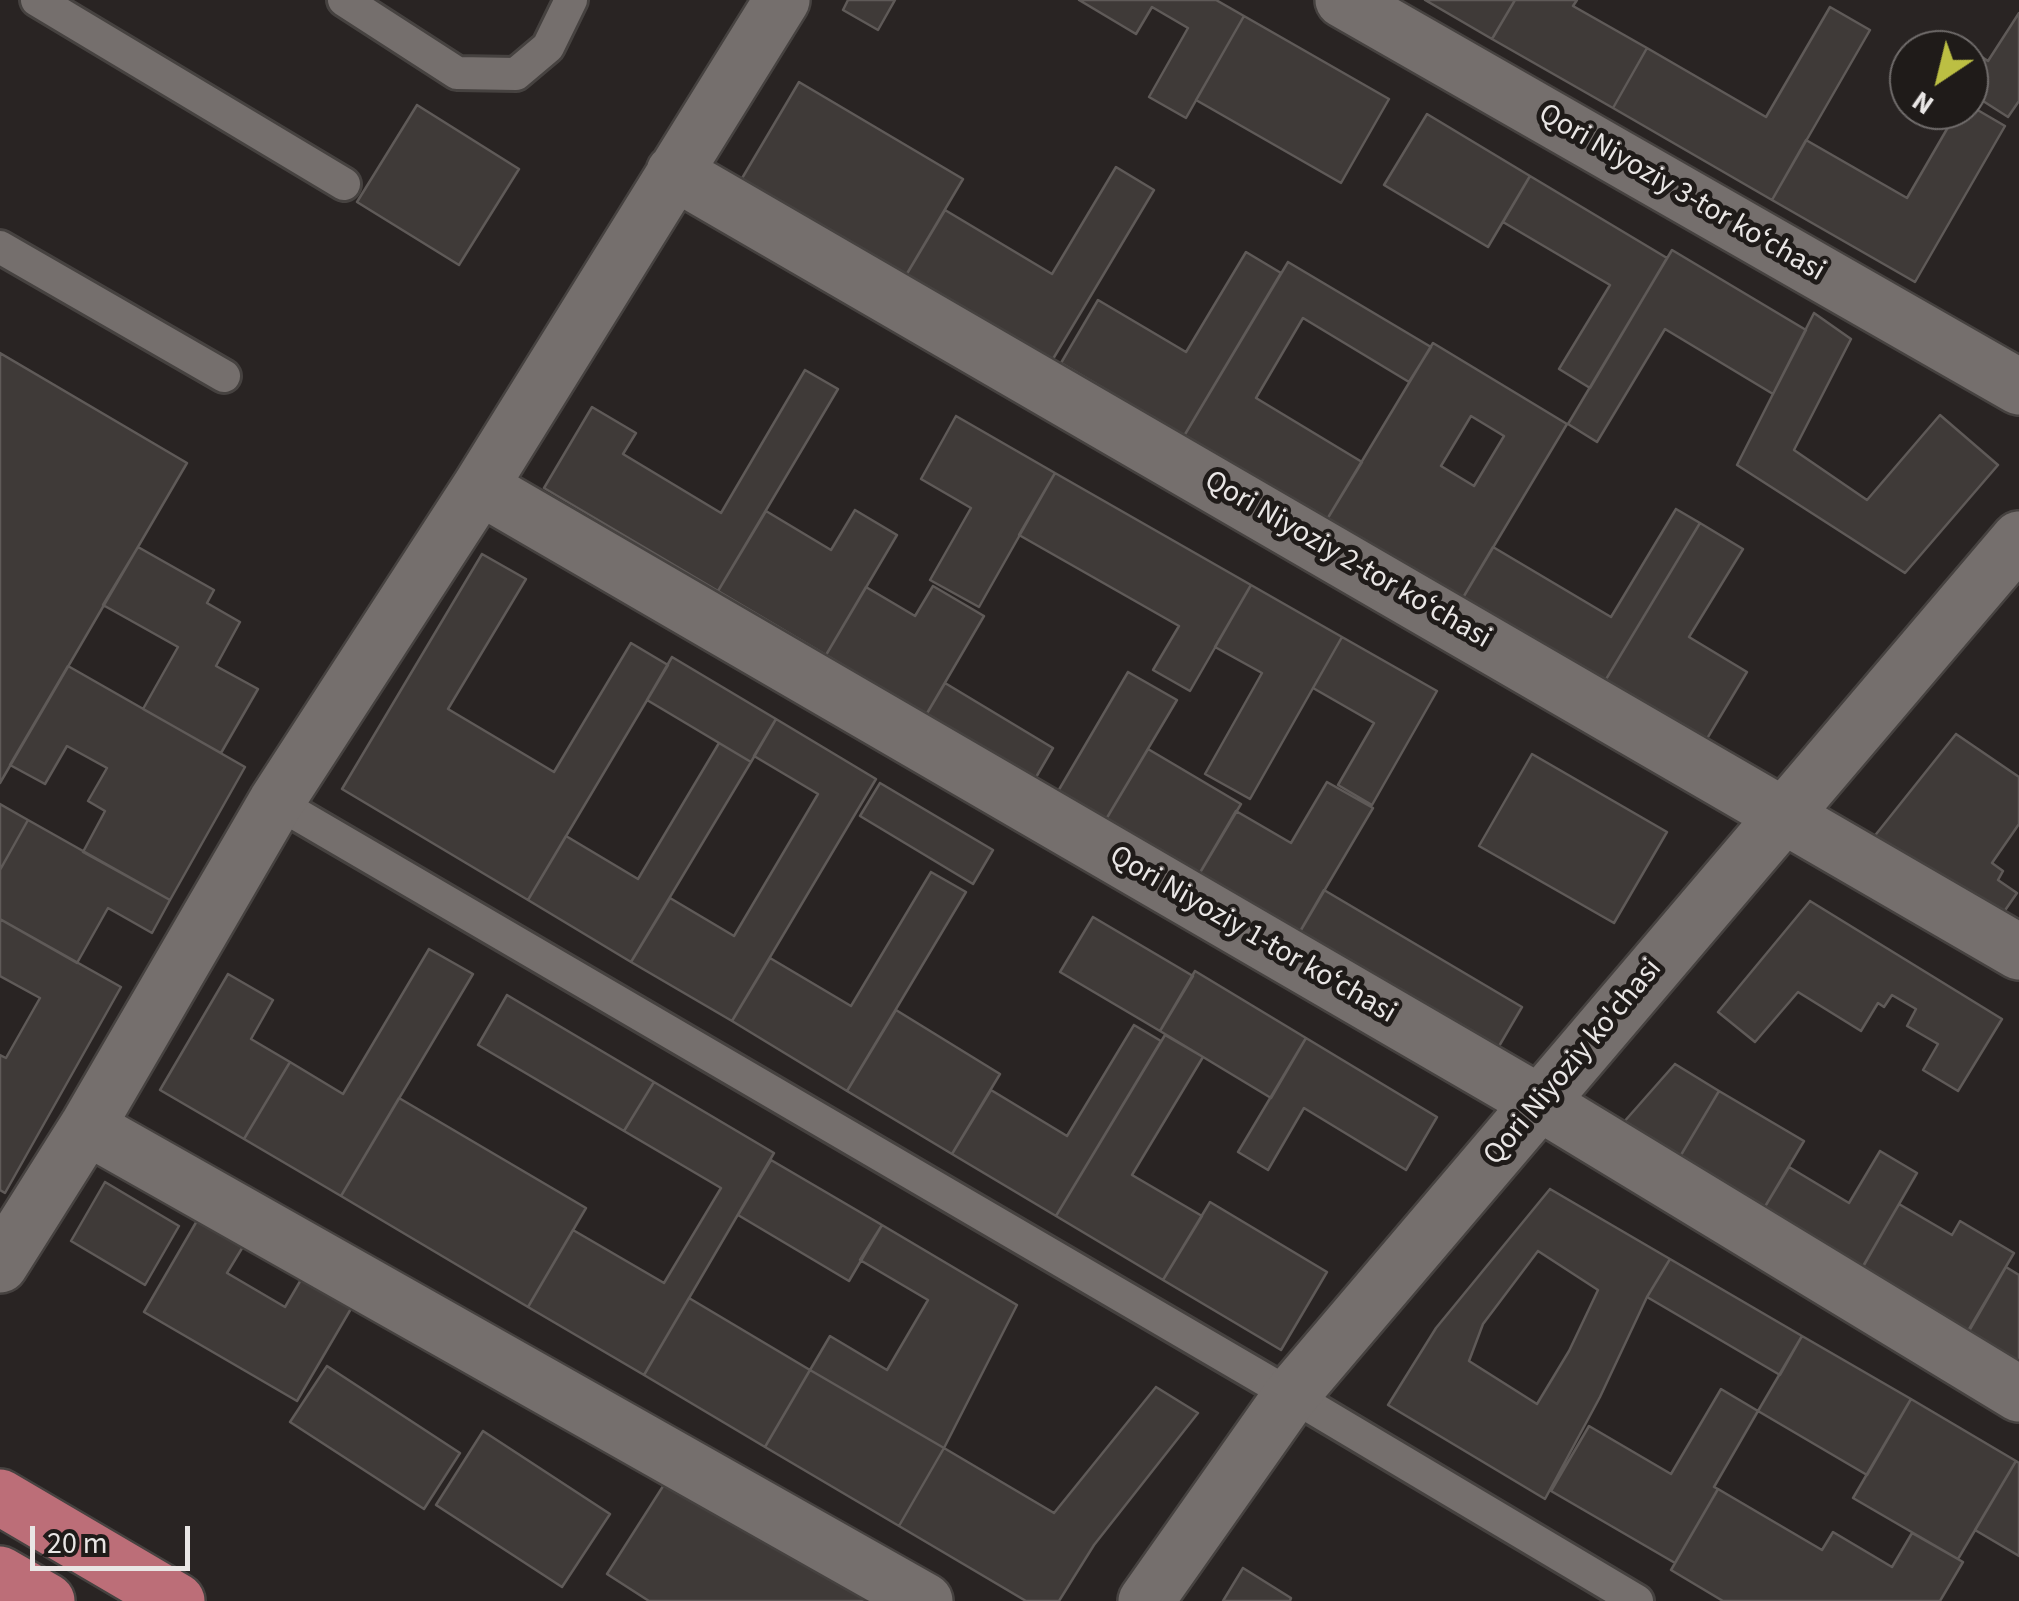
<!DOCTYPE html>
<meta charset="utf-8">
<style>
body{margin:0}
#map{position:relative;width:2019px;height:1601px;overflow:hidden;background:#292423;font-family:"Source Sans 3",sans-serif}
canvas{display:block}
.north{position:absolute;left:1889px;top:30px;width:100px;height:100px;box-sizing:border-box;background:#1f1b19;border:2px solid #706c6b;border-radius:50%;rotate:215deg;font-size:28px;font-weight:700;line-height:40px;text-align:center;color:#e9e6e5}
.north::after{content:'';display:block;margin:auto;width:35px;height:45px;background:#bcbf43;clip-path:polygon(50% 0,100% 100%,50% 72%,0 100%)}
.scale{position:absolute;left:30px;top:1526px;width:160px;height:45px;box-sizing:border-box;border:5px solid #e9e6e5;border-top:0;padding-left:12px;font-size:30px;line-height:35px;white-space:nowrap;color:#e9e6e5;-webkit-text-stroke:8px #1f1b19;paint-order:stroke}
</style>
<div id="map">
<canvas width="2019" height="1601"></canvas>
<div class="north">N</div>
<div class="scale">20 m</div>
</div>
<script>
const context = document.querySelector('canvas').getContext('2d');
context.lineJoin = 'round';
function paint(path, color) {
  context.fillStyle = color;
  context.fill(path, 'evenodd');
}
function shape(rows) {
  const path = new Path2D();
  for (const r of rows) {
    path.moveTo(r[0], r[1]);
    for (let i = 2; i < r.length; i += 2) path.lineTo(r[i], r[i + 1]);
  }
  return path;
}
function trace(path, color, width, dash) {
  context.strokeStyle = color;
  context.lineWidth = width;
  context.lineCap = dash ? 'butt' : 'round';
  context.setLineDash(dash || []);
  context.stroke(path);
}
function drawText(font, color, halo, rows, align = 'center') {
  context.font = font + ' "Source Sans 3",sans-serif';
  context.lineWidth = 10;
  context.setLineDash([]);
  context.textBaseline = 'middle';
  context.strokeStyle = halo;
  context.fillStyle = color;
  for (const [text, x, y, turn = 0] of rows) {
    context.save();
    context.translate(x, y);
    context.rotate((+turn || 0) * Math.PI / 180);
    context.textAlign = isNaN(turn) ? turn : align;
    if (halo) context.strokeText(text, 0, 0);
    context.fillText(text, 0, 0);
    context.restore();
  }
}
const building = shape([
 [848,0,895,0,878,30,843,10,848,0],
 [1079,0,1216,0,1244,16,1186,118,1149,97,1188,28,1152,7,1136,34,1079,0],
 [1425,0,1515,0,1492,39,1425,0],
 [1515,0,1577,0,1573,6,1647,48,1613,108,1492,39,1515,0],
 [1830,7,1870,30,1772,200,1613,108,1647,48,1766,117,1830,7],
 [2019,13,2019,101,2008,117,1969,92,1969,50,1932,50,1944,32,1988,61,2019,13],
 [1244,16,1389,99,1341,183,1196,100,1244,16],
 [799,82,963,179,905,277,741,180,799,82],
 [417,105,519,169,459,265,357,202,417,105],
 [1969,105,2005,126,1915,282,1772,200,1806,140,1907,198,1958,110,1969,110,1969,105],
 [1427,114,1530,176,1488,247,1384,185,1427,114],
 [1116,167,1154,190,1050,364,905,277,945,210,1052,274,1116,167],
 [1530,176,1667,258,1590,388,1559,369,1610,285,1503,222,1530,176],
 [1672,250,1806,330,1773,394,1665,329,1597,442,1568,424,1672,250],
 [1246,252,1281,273,1184,436,1061,363,1098,300,1186,352,1246,252],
 [1288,262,1431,347,1409,382,1303,318,1256,398,1362,462,1326,521,1184,436,1288,262],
 [1814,313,1851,339,1794,450,1867,500,1940,415,1998,465,1905,573,1737,465,1814,313],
 [1433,343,1567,424,1461,601,1326,521,1433,343],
 [1471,416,1504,436,1474,486,1441,466,1471,416],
 [0,353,187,463,0,783,0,353],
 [805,370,838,389,718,591,544,488,592,407,636,433,623,454,721,513,805,370],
 [956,416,1055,473,979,607,930,580,971,508,921,479,956,416],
 [1055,473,1251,585,1190,691,1153,670,1179,626,1019,535,1055,473],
 [1676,509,1700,523,1602,686,1461,601,1493,547,1611,617,1676,509],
 [855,510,897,535,826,655,718,591,766,511,831,550,855,510],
 [1700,523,1743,549,1689,637,1747,672,1702,747,1602,686,1700,523],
 [138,547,214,590,207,603,240,622,216,666,258,689,221,753,143,709,178,647,103,605,138,547],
 [482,554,526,579,448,709,554,772,631,643,668,665,528,900,342,789,482,554],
 [1251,585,1342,637,1250,799,1205,774,1262,673,1215,647,1251,585],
 [933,586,984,616,926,715,826,655,866,587,915,616,933,586],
 [1342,637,1437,691,1372,805,1338,785,1374,723,1313,688,1342,637],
 [672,657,776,719,751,762,647,700,672,657],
 [68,666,245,767,170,900,83,852,105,811,88,801,107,768,67,746,45,784,10,765,68,666],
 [1128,672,1177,700,1105,821,1057,793,1128,672],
 [945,683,1053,748,1035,779,926,715,945,683],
 [776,719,876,779,732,1021,631,962,670,898,734,936,818,794,754,756,776,719],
 [1956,734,2019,777,2019,824,1992,863,2003,871,1998,880,2017,893,1999,919,1873,838,1956,734],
 [719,743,751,762,631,962,528,900,566,836,638,879,719,743],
 [1148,749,1241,804,1198,876,1105,821,1148,749],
 [1532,754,1667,832,1614,923,1479,846,1532,754],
 [1327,782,1373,808,1298,935,1198,876,1236,811,1291,843,1327,782],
 [880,783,993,850,973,884,860,816,880,783],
 [0,804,28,820,0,870,0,804],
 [28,820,170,900,152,933,108,908,77,963,0,919,0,870,28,820],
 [931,872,966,892,847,1091,732,1021,770,958,851,1006,931,872],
 [1324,890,1522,1007,1495,1053,1298,935,1324,890],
 [1810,901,2002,1019,1958,1091,1923,1070,1938,1044,1907,1026,1916,1009,1892,995,1884,1007,1878,1003,1861,1031,1798,992,1755,1042,1718,1012,1810,901],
 [1093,917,1193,976,1160,1031,1060,972,1093,917],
 [0,919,121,987,5,1193,0,1190,0,1055,6,1058,40,998,0,976,0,919],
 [429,949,473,974,341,1196,244,1139,290,1062,343,1094,429,949],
 [1195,971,1306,1038,1271,1098,1160,1031,1195,971],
 [228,974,273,1000,251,1039,290,1062,244,1139,160,1090,228,974],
 [507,995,654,1082,624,1131,478,1045,507,995],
 [896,1010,1000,1074,952,1154,847,1091,896,1010],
 [1134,1025,1161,1041,1056,1216,952,1154,991,1090,1067,1136,1134,1025],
 [1165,1035,1203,1057,1132,1175,1202,1216,1163,1280,1056,1216,1165,1035],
 [1306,1038,1437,1117,1406,1170,1304,1108,1268,1170,1238,1152,1306,1038],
 [1675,1064,1719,1091,1678,1160,1623,1123,1675,1064],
 [654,1082,774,1153,644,1375,528,1307,573,1230,664,1283,721,1188,624,1131,654,1082],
 [1719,1091,1804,1141,1763,1210,1678,1160,1719,1091],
 [399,1098,586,1208,528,1307,341,1196,399,1098],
 [1880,1151,1917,1173,1862,1268,1763,1210,1789,1167,1849,1203,1880,1151],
 [771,1160,882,1225,849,1281,738,1215,771,1160],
 [105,1182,179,1226,145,1285,71,1241,105,1182],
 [1550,1189,1670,1259,1647,1297,1600,1397,1545,1499,1388,1405,1436,1328,1550,1189],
 [1538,1251,1598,1290,1569,1351,1537,1404,1469,1361,1483,1324,1538,1251],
 [1210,1202,1327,1272,1281,1350,1163,1280,1210,1202],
 [1899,1204,1952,1235,1960,1221,2014,1253,1965,1336,1859,1274,1899,1204],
 [198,1219,244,1245,227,1273,285,1307,302,1278,352,1307,297,1401,144,1312,198,1219],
 [882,1225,1017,1305,944,1448,810,1370,830,1336,887,1370,928,1300,860,1260,882,1225],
 [1670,1259,1802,1336,1780,1375,1647,1297,1670,1259],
 [2006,1267,2019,1275,2019,1362,1968,1333,2006,1267],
 [689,1298,810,1370,765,1447,644,1375,689,1298],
 [1802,1336,1911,1399,1867,1475,1758,1411,1802,1336],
 [327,1366,460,1453,424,1509,290,1422,327,1366],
 [810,1370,944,1448,899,1526,765,1447,810,1370],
 [1156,1387,1198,1413,1094,1545,1059,1601,1026,1601,899,1526,944,1448,1054,1513,1156,1387],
 [1721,1389,1758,1411,1714,1487,1718,1489,1675,1563,1551,1491,1589,1426,1671,1474,1721,1389],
 [1911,1399,2016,1461,1958,1559,1853,1498,1911,1399],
 [483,1431,610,1514,562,1587,436,1505,483,1431],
 [2016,1461,2019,1463,2019,1556,1975,1530,2016,1461],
 [674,1469,881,1601,649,1601,607,1574,674,1469],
 [1718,1489,1822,1550,1833,1532,1892,1567,1912,1533,1963,1562,1940,1601,1723,1601,1671,1570,1718,1489],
 [1243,1568,1291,1598,1290,1601,1223,1601,1243,1568]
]);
paint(building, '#3f3a38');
trace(building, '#5f5a58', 2.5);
const service = shape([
 [37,0,344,184],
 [344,0,457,73,516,74,548,47,571,0],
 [0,247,224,376],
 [276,802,1291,1395,1637,1601]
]);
const minor = shape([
 [1343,0,2019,387],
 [674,172,2019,952],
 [480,487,1540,1103,2019,1394],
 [87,1127,925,1601],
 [0,1265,87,1127,276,802,480,487,782,0],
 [1146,1601,1291,1395,2019,539]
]);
const trunk = shape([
 [0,1497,177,1601],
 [0,1574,47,1601]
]);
trace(service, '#464240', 38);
trace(minor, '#464240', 60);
trace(trunk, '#464240', 60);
trace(service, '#756f6d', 32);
trace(minor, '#756f6d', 55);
trace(trunk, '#bc6e78', 55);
drawText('30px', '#e9e6e5', '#1f1b19', [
 ["Qori Niyoziy 3-tor koʻchasi",1681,194,30],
 ["Qori Niyoziy 2-tor koʻchasi",1347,561,30],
 ["Qori Niyoziy 1-tor koʻchasi",1252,936,30],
 ["Qori Niyoziy ko'chasi",1574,1063,-50]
]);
</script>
